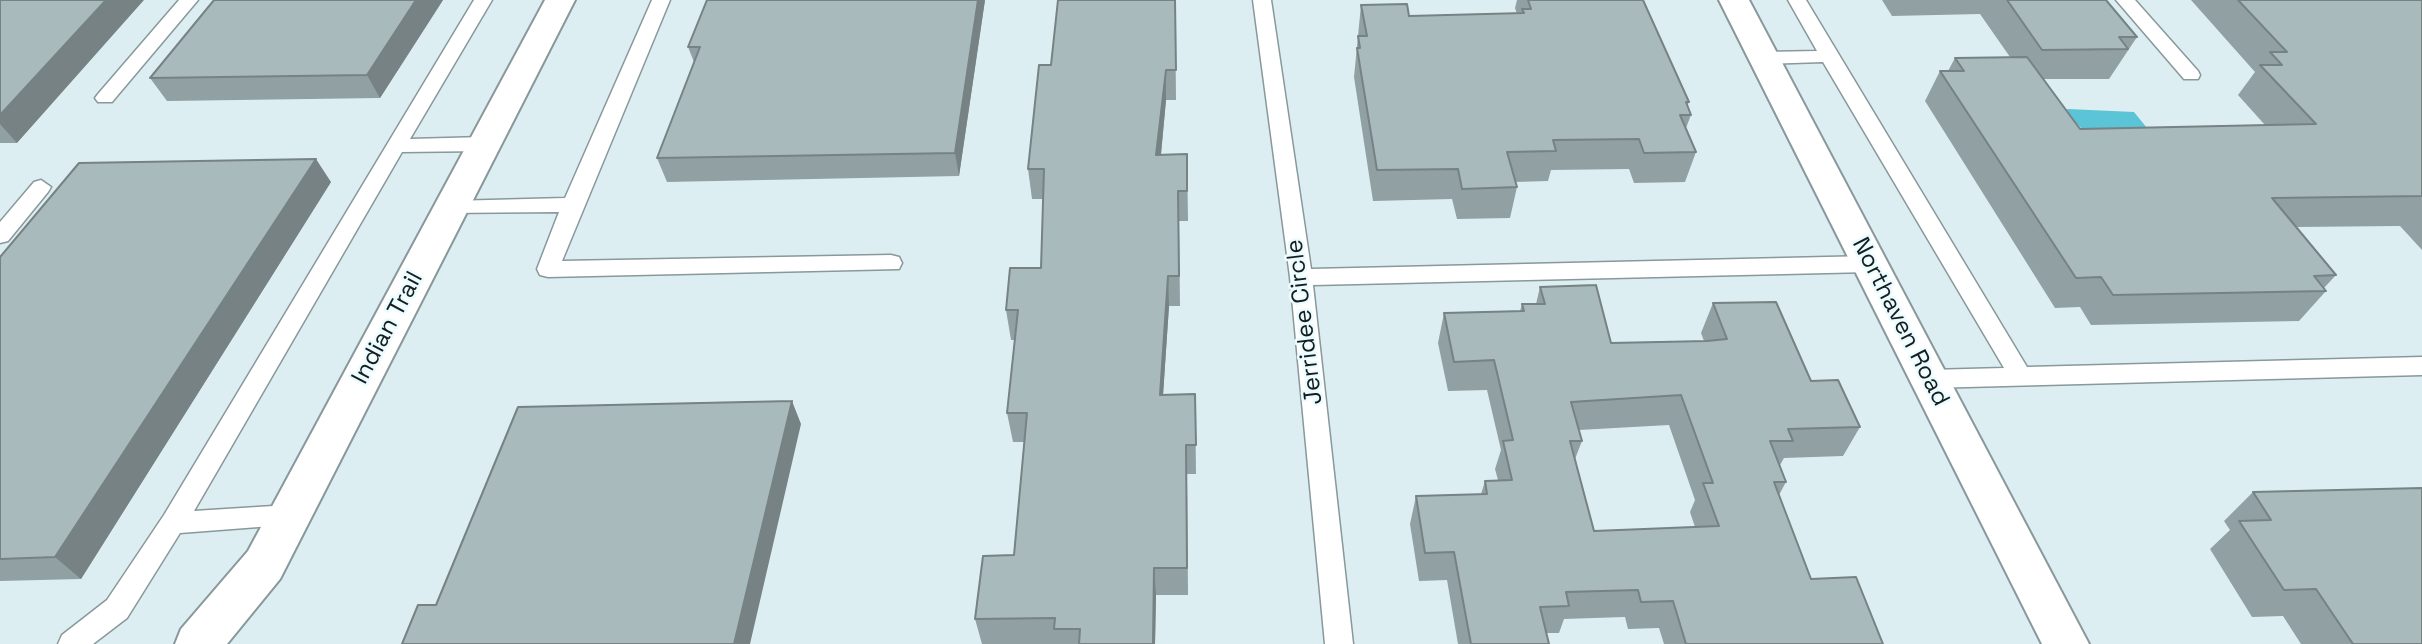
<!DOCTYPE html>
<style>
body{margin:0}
canvas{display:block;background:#ddeef2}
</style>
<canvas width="2422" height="644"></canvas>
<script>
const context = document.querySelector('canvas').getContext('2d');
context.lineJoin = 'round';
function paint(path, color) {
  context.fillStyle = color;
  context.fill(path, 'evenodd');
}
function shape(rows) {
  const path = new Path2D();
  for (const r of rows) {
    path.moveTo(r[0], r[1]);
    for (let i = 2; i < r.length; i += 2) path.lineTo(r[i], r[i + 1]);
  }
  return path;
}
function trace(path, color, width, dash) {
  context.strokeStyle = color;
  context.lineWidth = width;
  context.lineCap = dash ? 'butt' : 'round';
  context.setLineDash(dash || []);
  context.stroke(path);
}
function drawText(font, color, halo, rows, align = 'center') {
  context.font = font + ' "Space Grotesk",sans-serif';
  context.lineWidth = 5;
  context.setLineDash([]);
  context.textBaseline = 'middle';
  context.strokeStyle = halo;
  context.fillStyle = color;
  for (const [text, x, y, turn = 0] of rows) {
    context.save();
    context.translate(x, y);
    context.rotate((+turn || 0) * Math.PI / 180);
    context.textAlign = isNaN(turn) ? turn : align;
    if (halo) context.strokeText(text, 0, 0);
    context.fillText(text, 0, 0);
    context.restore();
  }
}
paint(shape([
 [2068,109,2134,112,2147,128,2084,131,2064,111]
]), '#5bc5d7');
const service = shape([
 [179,0,198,0,112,102,98,102,95,98,98,94,179,0],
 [474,0,492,0,410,139,484,137,494,144,484,151,402,152,194,511,289,505,298,508,302,516,298,524,180,533,127,618,93,644,58,644,62,635,107,600,164,515,474,0],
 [652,0,670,0,562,261,891,255,899,257,902,263,899,269,548,277,540,275,537,269,559,212,444,213,441,208,444,203,451,201,565,198,652,0],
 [1253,0,1271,0,1311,269,1870,256,1878,258,1881,264,1878,270,1870,272,1313,285,1353,644,1325,644,1290,277,1253,0],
 [1788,0,1806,0,2027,367,2422,357,2422,375,1929,388,1921,385,1917,379,1921,373,1929,370,2004,368,1823,62,1764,64,1755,58,1764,52,1817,51,1788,0],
 [2116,0,2135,0,2198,71,2200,75,2198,79,2184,79,2116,0],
 [41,180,51,187,48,192,8,241,0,243,0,222,34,182,41,180]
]);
const minor = shape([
 [545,0,575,0,280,579,227,644,175,644,181,629,248,551,545,0]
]);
const tertiary = shape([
 [1719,0,1749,0,2089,644,2042,644,1719,0]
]);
trace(service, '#88989b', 3);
trace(minor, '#88989b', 4);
trace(tertiary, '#88989b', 4);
paint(service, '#fff');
paint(minor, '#fff');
paint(tertiary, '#fff');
paint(shape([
 [0,0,17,143,0,143],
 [443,0,380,98,167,101,150,78],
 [707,0,985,0,959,176,667,182,657,158,694,62,688,47],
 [1175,0,1176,100,1166,100,1161,155,1187,154,1188,221,1179,221,1180,306,1169,306,1163,395,1195,394,1196,474,1187,474,1188,595,1156,595,1155,644,982,644,975,619,1014,555,1024,442,1013,442,1007,413,1015,340,1011,340,1006,310,1041,268,1043,199,1032,199,1028,169,1051,65],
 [1517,0,1643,0,1689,102,1687,106,1691,115,1686,128,1696,152,1685,182,1634,183,1629,169,1551,170,1548,181,1515,182,1517,187,1510,218,1457,219,1452,199,1373,201,1354,77,1361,5,1409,16,1517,14,1515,8],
 [1882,0,2106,0,2137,37,2109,79,2044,79,2080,129,2265,125,2238,95,2255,72,2191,0,2422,0,2422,250,2400,226,2296,227,2336,275,2324,288,2326,291,2299,321,2091,325,2080,307,2055,308,1925,101,1940,71,1948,71,1955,58,2010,57,1980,14,1892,16],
 [331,182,81,579,0,581,0,257],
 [1540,287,1611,343,1704,341,1701,333,1713,303,1811,381,1860,427,1843,456,1784,458,1780,465,1786,482,1779,495,1811,579,1883,644,1664,644,1659,628,1628,629,1625,617,1564,619,1559,633,1546,633,1549,644,1458,644,1447,580,1419,581,1410,524,1416,496,1481,494,1485,481,1498,480,1495,469,1501,450,1487,390,1448,391,1438,343,1444,313,1520,311,1522,304,1536,304],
 [1669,425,1695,500,1690,512,1695,527,1594,531,1575,459,1582,441,1579,430],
 [2253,492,2422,644,2301,644,2283,616,2252,617,2210,549,2230,530,2224,521]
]), '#91a0a3');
paint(shape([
 [106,0,144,0,17,143,0,124,0,115],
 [416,0,443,0,380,98,367,75],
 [978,0,985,0,959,176,955,153],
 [1166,70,1166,100,1158,185,1156,155],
 [316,159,331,182,81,579,55,557],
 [1168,276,1169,306,1161,425,1160,395],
 [792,401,801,424,750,644,734,644],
 [1154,568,1156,595,1155,644,1153,644]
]), '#768284');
const building = shape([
 [0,0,106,0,0,115,0,0],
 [214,0,416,0,367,75,150,78,214,0],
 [707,0,978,0,955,153,657,158,700,47,688,47,707,0],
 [1058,0,1175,0,1176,70,1166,70,1156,155,1187,154,1187,191,1178,191,1179,276,1168,276,1160,395,1195,394,1196,445,1186,445,1187,568,1154,568,1153,644,1079,644,1080,629,1054,629,1055,618,975,619,983,556,1014,555,1027,413,1007,413,1018,310,1006,310,1010,268,1041,268,1044,169,1028,169,1039,65,1051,65,1058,0],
 [1528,0,1643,0,1689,102,1686,102,1691,115,1680,115,1696,152,1644,153,1639,139,1553,140,1556,151,1507,152,1517,187,1462,189,1458,169,1377,170,1357,48,1360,48,1358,36,1367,36,1361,5,1407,4,1409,16,1524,13,1522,9,1531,9,1528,0],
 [2007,0,2106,0,2137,37,2119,37,2128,49,2042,50,2007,0],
 [2238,0,2422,0,2422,196,2272,198,2336,275,2314,276,2326,291,2113,295,2101,277,2076,278,1940,71,1964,71,1955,58,2027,57,2080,129,2316,124,2260,65,2282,65,2270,52,2287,52,2238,0],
 [316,159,55,557,0,559,0,257,79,163,316,159],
 [1596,285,1611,343,1707,341,1727,339,1713,303,1776,302,1811,381,1838,380,1860,427,1788,429,1793,441,1770,441,1786,482,1774,482,1811,579,1856,577,1883,644,1686,644,1673,601,1641,602,1638,590,1566,592,1569,606,1540,607,1549,644,1471,644,1454,552,1425,553,1416,496,1487,494,1485,481,1512,480,1503,441,1513,440,1494,360,1454,362,1444,313,1524,311,1522,304,1545,304,1540,287,1596,285],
 [1681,395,1713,483,1703,483,1719,526,1594,531,1570,441,1582,441,1571,402,1681,395],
 [792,401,734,644,402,644,418,605,436,605,518,407,792,401],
 [2422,488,2422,644,2353,644,2316,589,2284,590,2239,521,2271,520,2253,492,2422,488]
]);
paint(building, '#a9babd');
trace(building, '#768284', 2);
drawText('24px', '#161c1d', '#eafcff', [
 ["Jerridee Circle",1305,322,-97],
 ["Northaven Road",1900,322,63],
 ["Indian Trail",388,328,-62]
]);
</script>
